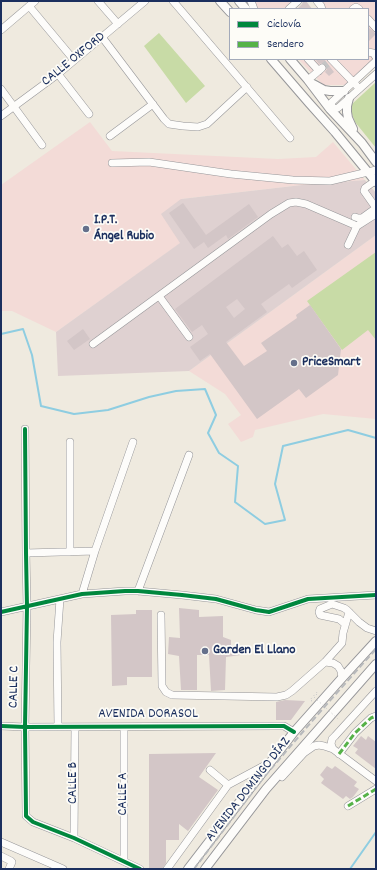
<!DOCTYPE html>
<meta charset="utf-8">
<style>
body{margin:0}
#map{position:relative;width:377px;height:870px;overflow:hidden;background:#efeadf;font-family:Dekko,sans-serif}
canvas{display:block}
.frame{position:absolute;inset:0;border:2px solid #1b2f5e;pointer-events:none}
.legend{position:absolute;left:229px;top:8px;width:140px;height:52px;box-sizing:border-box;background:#fdfcf7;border:1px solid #a3aaba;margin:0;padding:5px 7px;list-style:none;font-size:12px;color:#1b2f5e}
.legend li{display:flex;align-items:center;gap:8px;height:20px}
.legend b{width:20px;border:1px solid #a3aaba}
</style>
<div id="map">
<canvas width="377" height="870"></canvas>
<div class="frame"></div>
<ul class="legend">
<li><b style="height:5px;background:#00873e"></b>Ciclovía</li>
<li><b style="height:5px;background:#55b248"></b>Sendero</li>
</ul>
</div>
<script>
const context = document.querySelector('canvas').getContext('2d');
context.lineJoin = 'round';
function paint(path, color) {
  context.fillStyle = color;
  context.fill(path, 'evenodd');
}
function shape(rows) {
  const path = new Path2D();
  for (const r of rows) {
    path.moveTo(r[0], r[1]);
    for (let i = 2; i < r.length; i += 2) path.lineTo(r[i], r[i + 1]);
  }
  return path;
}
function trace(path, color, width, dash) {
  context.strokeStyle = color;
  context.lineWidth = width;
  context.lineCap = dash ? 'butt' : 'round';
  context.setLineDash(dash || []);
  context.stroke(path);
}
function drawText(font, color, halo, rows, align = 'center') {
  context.font = font + ' Dekko,sans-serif';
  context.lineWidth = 3.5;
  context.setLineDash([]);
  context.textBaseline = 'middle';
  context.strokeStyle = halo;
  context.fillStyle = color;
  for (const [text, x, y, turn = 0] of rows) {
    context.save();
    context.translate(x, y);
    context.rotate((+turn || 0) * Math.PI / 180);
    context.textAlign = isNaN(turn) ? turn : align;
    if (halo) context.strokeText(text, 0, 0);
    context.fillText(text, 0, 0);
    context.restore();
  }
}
paint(shape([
 [246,1,293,1,284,9,253,9],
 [320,1,376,1,376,55,370,62,345,85,323,85,298,59,368,59,368,9,326,9],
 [90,122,112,151,278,159,316,157,333,142,365,180,302,185,181,199,181,243,56,332,12,311,1,311,1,185],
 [376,235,376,419,323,414,255,430,253,437,241,442,228,424,241,415,225,394,189,371]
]), '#f3dbd7');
paint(shape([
 [365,180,376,193,376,235,189,371,58,376,56,332,180,243,161,214,181,199,302,185]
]), '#dfd1d1');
paint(shape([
 [159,33,205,86,186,103,144,46],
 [376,82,376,148,355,122,352,114,352,104],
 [376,252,376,340,368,330,342,350,307,301]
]), '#c8dba6');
trace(shape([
 [1,334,23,329,32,355,41,406,74,414,108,410,149,397,176,391,205,389,216,415,208,433,219,453,238,466,235,502,265,524,285,520,275,484,283,446,348,430,376,438],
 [350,869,376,832]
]), '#8ecde1', 2);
paint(shape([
 [303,1,306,1,312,9,297,9,302,4],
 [368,27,376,34,368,42],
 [315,59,324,59,334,72,329,76,325,72,327,69,326,65,323,63,319,64],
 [183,203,206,235,249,204,258,217,228,239,226,235,208,248,204,242,194,249,169,213],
 [273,236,282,248,288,244,297,256,304,251,317,270,292,288,289,284,261,304,267,312,226,342,244,366,267,351,261,343,297,318,296,315,310,305,341,349,338,375,306,398,299,389,257,419,210,354,200,361,190,347,208,334,202,325,192,332,175,309],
 [237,299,245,309,234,318,226,307],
 [83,329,90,339,74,350,67,341],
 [179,608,199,610,199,617,223,616,223,637,231,640,231,645,242,648,241,655,226,657,225,690,211,691,209,655,197,655,197,690,181,690,179,656,168,654,169,637,180,638],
 [136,610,152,610,152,677,127,677,127,685,112,686,111,615,136,614],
 [285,700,305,701,291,720,276,720,276,702],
 [361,736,366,740,368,736,376,742,376,769,355,753,358,749,353,746],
 [216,753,199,777,218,790,188,831,179,824,179,840,166,840,166,863,162,869,149,869,149,754],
 [327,766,332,769,335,766,357,782,354,786,359,789,353,797,350,799,346,796,343,799,321,783,324,779,320,775]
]), '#d3c6c7');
trace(shape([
 [322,68,328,63]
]), '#c5c5c5', 7, [7, 3.5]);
const minor = shape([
 [98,1,118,24],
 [173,1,290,138],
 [251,1,254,9],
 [317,1,321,6,322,9],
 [29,6,74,60],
 [289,9,298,1],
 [353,9,356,7,359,9],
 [368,19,376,28],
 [1,30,35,1],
 [102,37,164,119,169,124,183,126,198,127,207,124,247,87],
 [368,52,373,53,376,57],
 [308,59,319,71],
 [331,59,356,85],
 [376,61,332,102,330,109,338,108,376,74],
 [58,74,89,114],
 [308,80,322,68],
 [1,89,42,145],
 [1,116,58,74,145,1],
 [110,136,153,104],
 [112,163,149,162,231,174,293,180,330,181,368,172,376,170],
 [375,181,365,188,364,191,376,208],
 [355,217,358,218,362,218,376,208],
 [348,245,357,226],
 [159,296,189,337],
 [93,344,271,214,289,203,296,202,306,204,357,226,376,214],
 [25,429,26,553,27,607,25,727,26,812,26,816,33,822,74,838,140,869],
 [70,552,70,442],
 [26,553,95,551],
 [138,591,189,455],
 [82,594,95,551,133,442],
 [1,612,82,594,125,591,138,591,182,595,216,599,256,610,269,612,308,599,376,595],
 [161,615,162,686,166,692,172,695,277,697,286,695,292,691,325,662,342,643,343,633,349,612],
 [345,624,339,619,320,615,319,612,320,609,332,604,344,608,347,610,359,622,367,628,376,631],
 [325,662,333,663,338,666,341,671,342,678],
 [1,726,25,727,277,726,284,726,294,732],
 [58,727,57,642,60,599],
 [333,749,331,744,332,739,335,736,376,691],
 [339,754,355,733,371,718,376,716],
 [210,770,228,785],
 [282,777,304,753,314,746,319,745,324,746,333,749,376,781],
 [348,806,376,789],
 [74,838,75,727],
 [1,842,63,869],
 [1,856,11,861,12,862,9,869],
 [124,861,124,727],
 [167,869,228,785,269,763]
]);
const major = shape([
 [220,1,230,12],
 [239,1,246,9],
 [271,59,309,103,335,132,376,182],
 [290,59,308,80,330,109,362,143,376,162],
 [313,84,324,90,330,91,344,91],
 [349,98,347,106,347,112,348,118,353,129],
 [188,869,248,791,294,732,342,678,376,641],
 [205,869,266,789,376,664]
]);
trace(minor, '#969699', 8);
trace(major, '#969699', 10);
trace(shape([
 [312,701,310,700,317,692,318,693,314,697]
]), '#c0c1c4', 1, [1, 3]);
trace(minor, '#fdfcfa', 7);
trace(major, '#fdfcfa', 8);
trace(shape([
 [194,869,264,777,326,705,376,649]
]), '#b7b9bc', 2, [6, 3]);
trace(shape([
 [314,697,338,719]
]), '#c0c1c4', 1, [1, 3]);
trace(shape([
 [339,754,355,733,371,718,376,716],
 [348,806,376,789]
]), '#55b248', 3, [6, 3]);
trace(shape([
 [25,429,26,553,27,607,25,727,26,812,26,816,33,822,74,838,140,869],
 [1,612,82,594,125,591,138,591,182,595,216,599,256,610,269,612,308,599,376,595],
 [1,726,25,727,277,726,284,726,294,732]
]), '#00873e', 4);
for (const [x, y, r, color] of [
 [86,229,4,"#65708b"],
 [294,363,4,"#65708b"],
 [205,651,4,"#65708b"]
]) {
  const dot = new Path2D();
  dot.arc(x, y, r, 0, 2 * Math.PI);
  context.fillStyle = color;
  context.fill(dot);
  trace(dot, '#fdfcf7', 1.5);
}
drawText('14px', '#1b2f5e', '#fdfcf7', [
 ["CALLE OXFORD",74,60,-39],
 ["CALLE C",15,687,-89],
 ["AVENIDA DORASOL",148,715],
 ["CALLE B",74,783,-90],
 ["AVENIDA DOMINGO DÍAZ",249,790,-52],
 ["CALLE A",124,794,-90]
]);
drawText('bold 14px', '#1b2f5e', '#fdfcf7', [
 ["I.P.T.",94,221],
 ["Ángel Rubio",94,237],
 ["PriceSmart",302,363],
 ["Garden El Llano",213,651]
], 'left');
</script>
